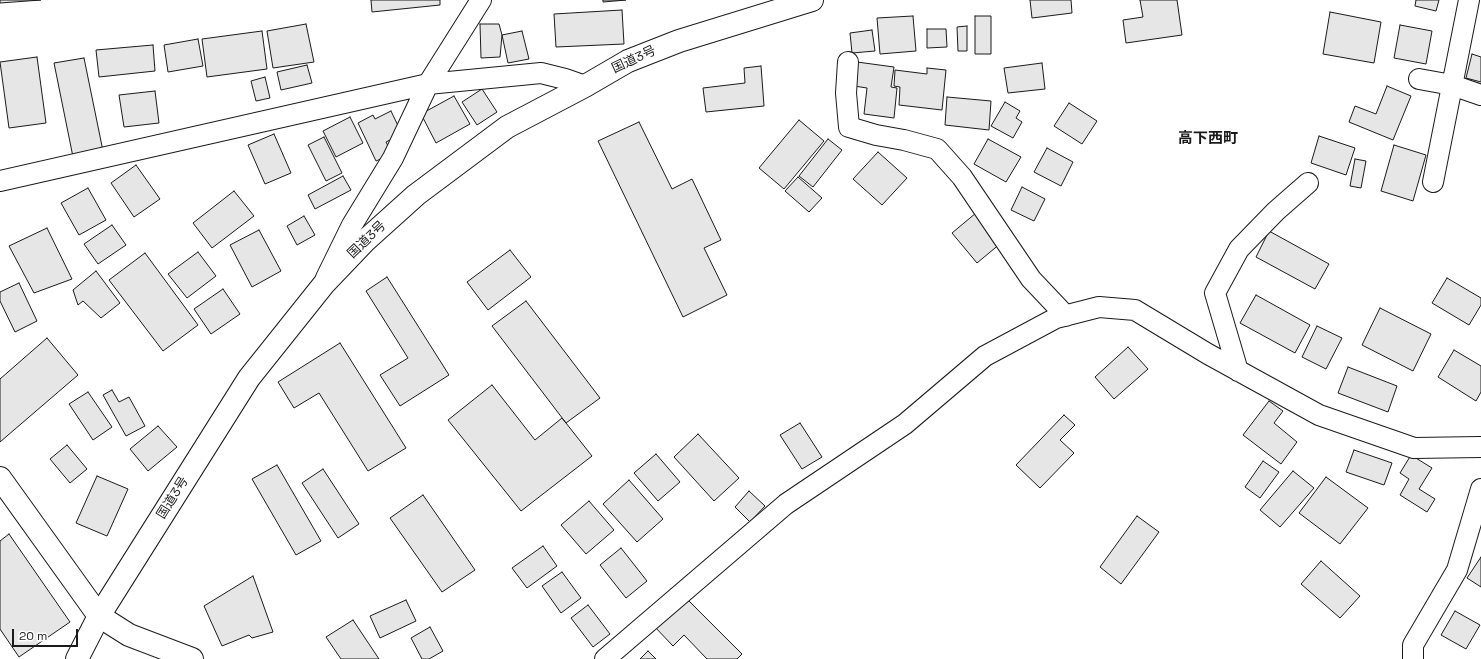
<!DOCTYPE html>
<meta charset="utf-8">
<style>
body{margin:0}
#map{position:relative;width:1481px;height:659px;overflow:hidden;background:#fff;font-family:"Space Grotesk",sans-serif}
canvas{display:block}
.scale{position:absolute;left:12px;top:629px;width:66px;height:18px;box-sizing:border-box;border:2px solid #1a1a1a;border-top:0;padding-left:5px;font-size:12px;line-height:14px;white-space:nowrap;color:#1a1a1a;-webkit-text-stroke:3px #fff;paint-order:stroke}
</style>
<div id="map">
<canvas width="1481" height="659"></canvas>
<div class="scale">20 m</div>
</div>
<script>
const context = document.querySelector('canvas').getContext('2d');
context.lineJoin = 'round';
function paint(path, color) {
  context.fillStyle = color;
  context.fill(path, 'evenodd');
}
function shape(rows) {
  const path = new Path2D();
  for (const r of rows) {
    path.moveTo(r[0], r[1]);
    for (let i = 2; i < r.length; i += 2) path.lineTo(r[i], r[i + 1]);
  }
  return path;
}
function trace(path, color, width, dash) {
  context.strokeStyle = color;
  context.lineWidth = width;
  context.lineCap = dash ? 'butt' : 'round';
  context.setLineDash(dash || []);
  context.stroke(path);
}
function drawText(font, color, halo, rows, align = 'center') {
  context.font = font + ' "Space Grotesk","Noto Sans JP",sans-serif';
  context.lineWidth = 3;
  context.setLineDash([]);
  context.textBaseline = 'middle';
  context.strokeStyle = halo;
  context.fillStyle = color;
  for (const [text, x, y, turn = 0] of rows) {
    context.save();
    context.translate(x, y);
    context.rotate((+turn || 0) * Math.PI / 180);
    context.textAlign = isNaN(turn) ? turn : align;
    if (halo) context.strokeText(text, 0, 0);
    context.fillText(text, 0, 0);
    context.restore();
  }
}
const building = shape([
 [0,0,41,0,0,3,0,0],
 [371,0,440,0,440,5,372,12,371,0],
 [603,0,626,0,603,2,603,0],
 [1030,0,1071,0,1072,13,1032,18,1030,0],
 [1140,0,1177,0,1182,35,1126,43,1123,20,1143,17,1140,0],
 [1416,0,1439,0,1436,11,1415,6,1416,0],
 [622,10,624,44,556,47,554,14,622,10],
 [1330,12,1381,22,1374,63,1323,54,1330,12],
 [913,16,916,51,880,54,877,18,913,16],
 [975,16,991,16,991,54,975,54,975,16],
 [306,24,314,62,273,68,267,31,306,24],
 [480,24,499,24,502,35,500,57,481,58,480,24],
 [1400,25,1432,31,1426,64,1394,58,1400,25],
 [967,26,967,51,958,51,957,27,967,26],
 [927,29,946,29,947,47,927,48,927,29],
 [872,30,875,51,852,53,850,33,872,30],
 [262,31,267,69,207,77,202,39,262,31],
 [522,31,529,59,508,63,502,35,522,31],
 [198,39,203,66,168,72,164,45,198,39],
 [153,45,155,71,99,77,96,50,153,45],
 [1472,54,1481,57,1481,82,1466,78,1472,54],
 [37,57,46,123,9,128,0,62,37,57],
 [84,58,103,151,73,157,54,63,84,58],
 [857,62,894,67,891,87,897,88,894,118,864,114,867,88,854,86,857,62],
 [1042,63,1045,89,1008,93,1004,68,1042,63],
 [307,65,312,83,281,90,277,72,307,65],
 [761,66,764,106,706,112,703,88,745,83,744,68,761,66],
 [927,68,946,70,942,110,899,105,900,87,894,86,895,70,927,74,927,68],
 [265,77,270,98,256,101,251,81,265,77],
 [1387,86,1411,96,1393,140,1349,122,1355,106,1376,114,1387,86],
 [482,89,497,112,477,125,462,102,482,89],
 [155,91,159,123,124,127,119,95,155,91],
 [454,96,470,124,436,143,421,114,454,96],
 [947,97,991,101,989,130,945,125,947,97],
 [1005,102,1020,111,1016,118,1022,122,1013,138,991,126,1005,102],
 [1069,103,1097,121,1082,144,1054,126,1069,103],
 [391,111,402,134,386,142,392,154,376,161,358,123,373,115,375,119,391,111],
 [350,117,363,143,336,157,323,131,350,117],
 [799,120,824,141,784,189,759,168,799,120],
 [639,122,672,189,692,179,721,240,704,248,727,295,683,317,598,141,639,122],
 [274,134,291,173,265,184,248,145,274,134],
 [1319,136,1355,148,1346,175,1311,163,1319,136],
 [324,137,342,173,326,181,308,145,324,137],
 [828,139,842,150,813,187,799,176,828,139],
 [988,139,1021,157,1006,182,974,164,988,139],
 [1394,145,1426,155,1413,201,1381,191,1394,145],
 [1047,148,1073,162,1061,186,1034,172,1047,148],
 [878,152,907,178,882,205,853,179,878,152],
 [1355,159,1366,161,1361,188,1350,186,1355,159],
 [136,165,160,199,134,217,111,183,136,165],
 [343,176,351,190,315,209,308,195,343,176],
 [798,177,822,198,809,212,785,191,798,177],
 [1022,187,1045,199,1034,221,1011,210,1022,187],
 [88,188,106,220,79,235,61,203,88,188],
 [234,191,254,216,212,248,193,223,234,191],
 [976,213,1001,243,977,263,952,233,976,213],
 [304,216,315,235,297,245,287,226,304,216],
 [112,225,126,245,98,264,84,244,112,225],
 [47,228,72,279,34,293,9,246,47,228],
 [259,230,281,271,252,287,230,245,259,230],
 [1269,231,1329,264,1315,289,1256,257,1269,231],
 [510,250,531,277,488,310,467,282,510,250],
 [198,252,216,276,187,298,168,274,198,252],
 [145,253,198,325,163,351,109,280,145,253],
 [96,271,120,303,101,318,83,301,78,305,73,290,96,271],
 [387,277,449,375,400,406,380,375,408,358,366,291,387,277],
 [1447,278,1481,298,1481,305,1469,325,1432,303,1447,278],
 [19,283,37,321,15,332,0,301,0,292,19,283],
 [223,289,240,314,211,334,194,309,223,289],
 [1256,295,1310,325,1295,353,1240,323,1256,295],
 [526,301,600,398,566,423,492,326,526,301],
 [1380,308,1431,334,1413,371,1362,345,1380,308],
 [1317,326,1342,338,1326,369,1302,357,1317,326],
 [47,338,78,375,0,442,0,379,47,338],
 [340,343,406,448,368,471,319,393,294,408,278,382,340,343],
 [1128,347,1148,369,1114,399,1095,377,1128,347],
 [1454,350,1481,366,1481,392,1476,401,1438,377,1454,350],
 [1348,367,1397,386,1388,412,1338,393,1348,367],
 [492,385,535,440,562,418,592,456,521,511,448,420,492,385],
 [112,390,119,402,129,397,145,426,126,436,103,395,112,390],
 [88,392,112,427,93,440,69,404,88,392],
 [1269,401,1283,411,1274,423,1297,442,1281,464,1243,435,1269,401],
 [1064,415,1075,425,1060,440,1074,453,1040,488,1016,465,1064,415],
 [800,423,822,457,802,469,780,435,800,423],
 [158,426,177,447,148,471,130,449,158,426],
 [698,434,739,478,714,501,674,457,698,434],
 [67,445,87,469,70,483,50,459,67,445],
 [1354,450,1392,463,1384,485,1346,472,1354,450],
 [656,454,680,482,658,501,634,473,656,454],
 [1411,455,1432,468,1419,489,1435,499,1427,512,1400,495,1409,479,1400,473,1411,455],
 [1263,461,1279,472,1260,498,1245,487,1263,461],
 [277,465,321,541,296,555,252,479,277,465],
 [323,469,359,524,338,538,302,483,323,469],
 [1293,471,1314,488,1280,527,1260,510,1293,471],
 [97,476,128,489,107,536,76,523,97,476],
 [1326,477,1368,508,1340,544,1299,513,1326,477],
 [629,480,663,519,637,542,603,504,629,480],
 [749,491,765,506,750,522,735,507,749,491],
 [423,495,475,570,442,592,390,518,423,495],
 [589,501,614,530,586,554,561,525,589,501],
 [1137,516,1159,532,1121,584,1100,567,1137,516],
 [9,534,70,622,19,657,0,629,0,541,9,534],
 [543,546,557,566,527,588,512,568,543,546],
 [621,548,647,581,626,598,600,565,621,548],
 [1481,557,1481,587,1467,578,1481,557],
 [1321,561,1360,596,1340,618,1301,584,1321,561],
 [562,572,581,598,561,613,542,586,562,572],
 [253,576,273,632,252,638,249,635,222,646,204,606,253,576],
 [683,595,742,654,737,659,707,659,684,635,673,646,653,625,683,595],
 [406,600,416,621,380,638,370,616,406,600],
 [588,605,610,634,593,647,571,618,588,605],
 [1455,611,1480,625,1466,649,1441,635,1455,611],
 [353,620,379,659,341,659,326,637,353,620],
 [430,627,443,651,429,659,422,659,411,638,430,627],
 [648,651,656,659,640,659,648,651]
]);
paint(building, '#e6e6e6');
trace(building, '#1a1a1a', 1);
const minor = shape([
 [848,62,846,93,849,127,876,135,904,140,937,149,962,177,1031,279,1066,316],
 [1419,79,1452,85,1481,95],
 [0,181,428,84,541,73,565,79,585,86],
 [1433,182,1469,0],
 [326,278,352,225,393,158,428,84,481,0],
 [1238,371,1215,293,1239,249,1276,211,1308,183],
 [605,659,786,504,905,424,985,356,1056,318,1099,307,1135,310,1208,354,1319,415,1414,448,1481,447],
 [1413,659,1413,645,1457,570,1481,489]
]);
const tertiary = shape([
 [0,478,99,616,129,635,192,659]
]);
const trunk = shape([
 [77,659,99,616,249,378,324,284,366,240,416,195,507,127,585,86,628,61,679,41,812,0]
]);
trace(minor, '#1a1a1a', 22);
trace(tertiary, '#1a1a1a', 24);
trace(trunk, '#1a1a1a', 24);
trace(minor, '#fff', 20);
trace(tertiary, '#fff', 22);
trace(trunk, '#fff', 22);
drawText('13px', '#1a1a1a', '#fff', [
 ["国道3号",634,60,-25],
 ["国道3号",367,240,-44],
 ["国道3号",173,498,-58]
]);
drawText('bold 15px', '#1a1a1a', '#fff', [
 ["高下西町",1208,139]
]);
</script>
